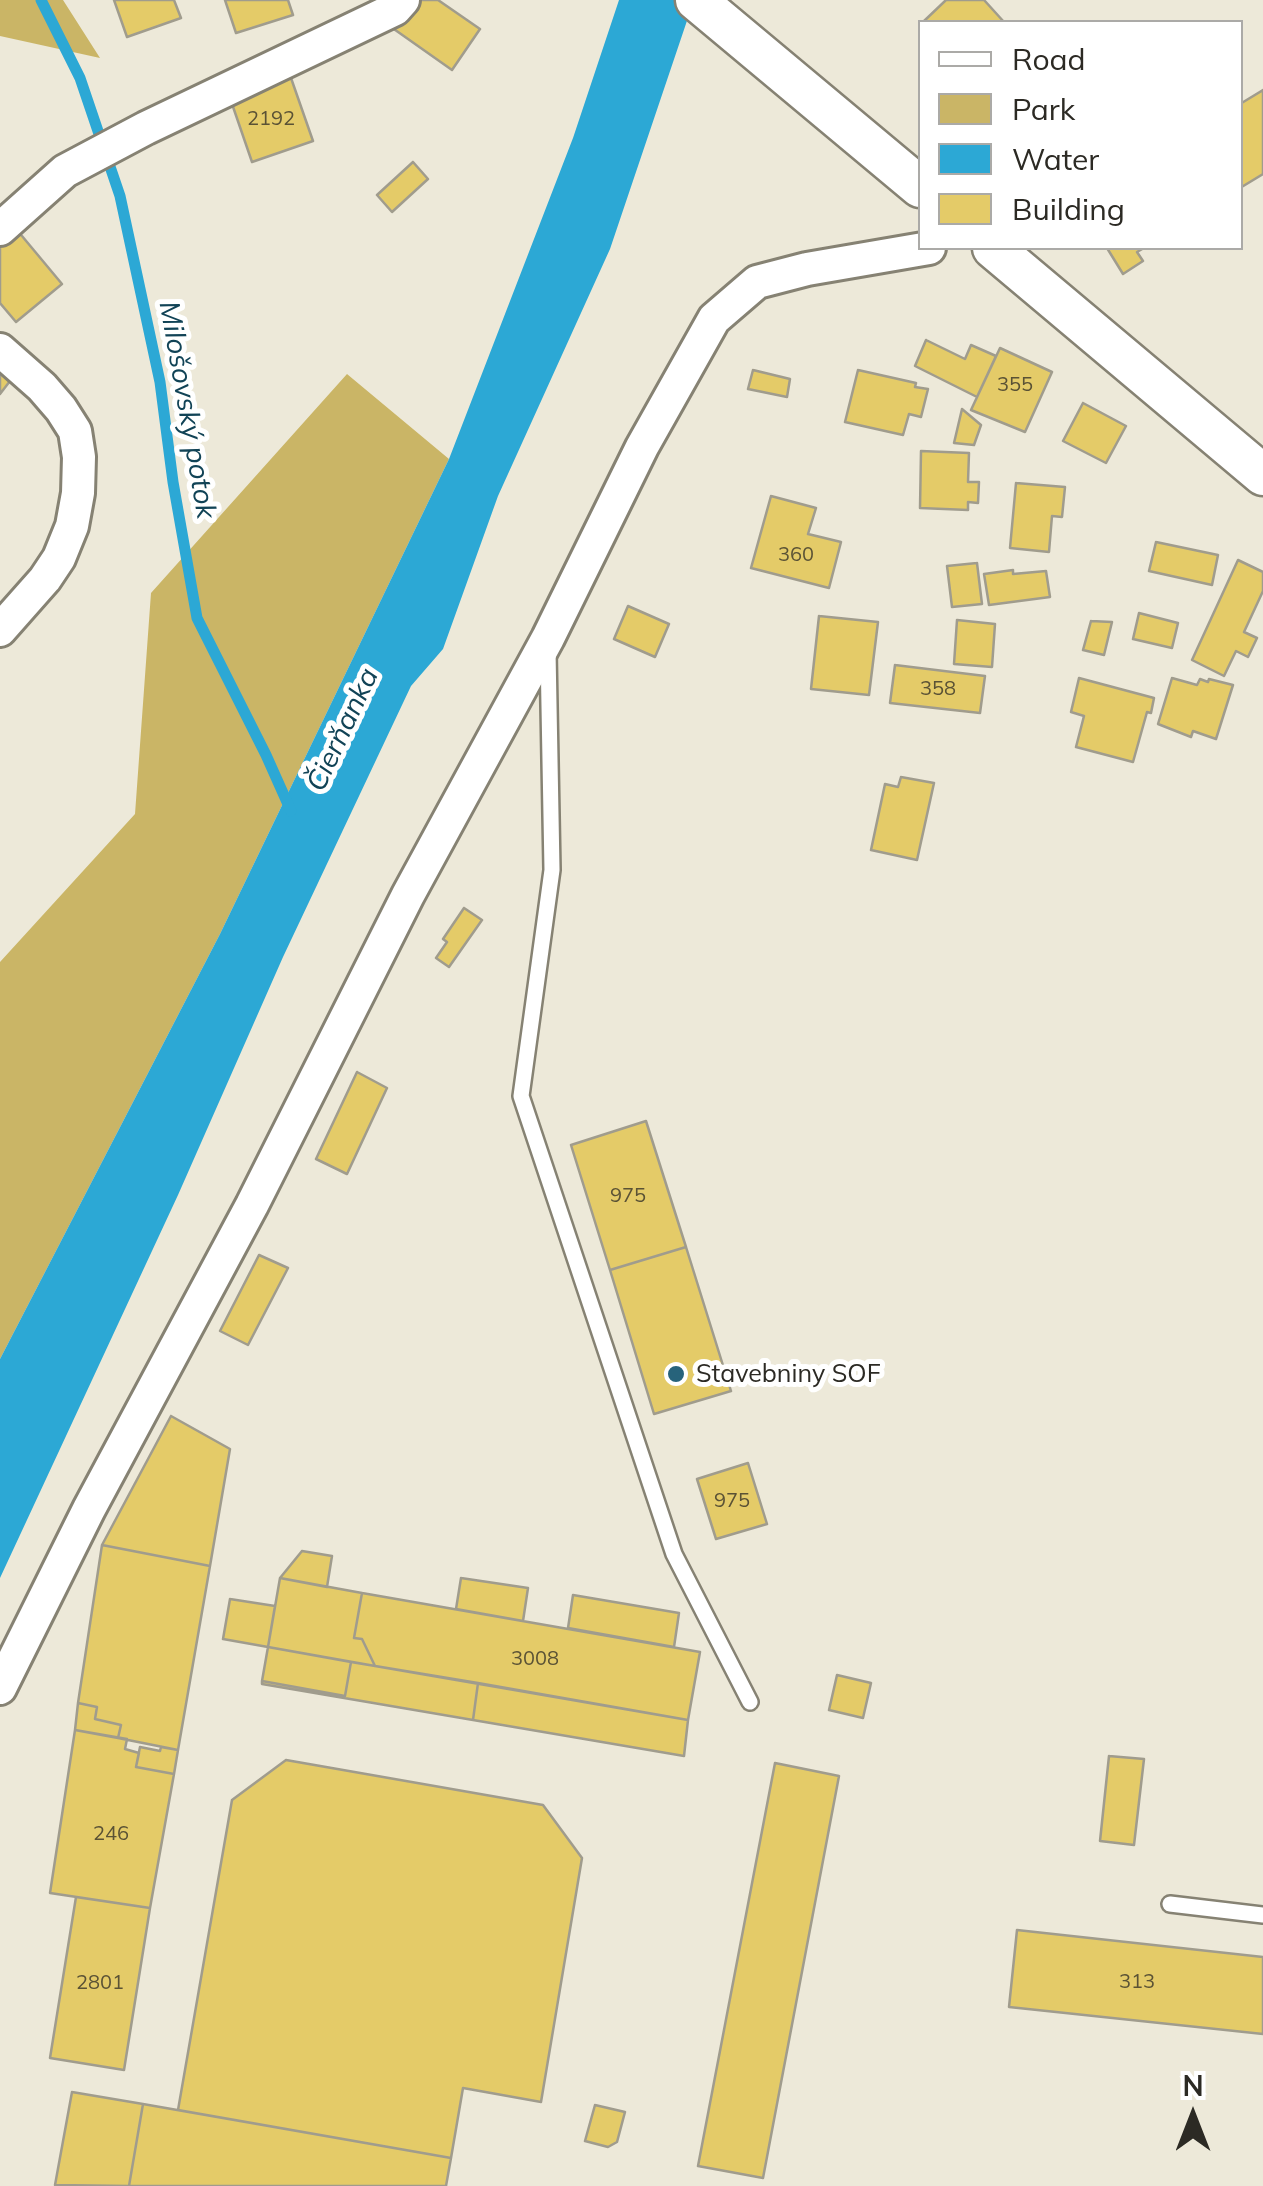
<!DOCTYPE html>
<meta charset="utf-8">
<style>
body{margin:0}
#map{position:relative;width:1263px;height:2186px;overflow:hidden;background:#ede9d9;font-family:Mulish,sans-serif}
canvas{display:block}
.legend{position:absolute;left:918px;top:20px;width:325px;height:230px;box-sizing:border-box;background:#fff;border:2px solid #abaaa7;margin:0;padding:12px 18px;list-style:none;font-size:30px;color:#2c2a24}
.legend li{display:flex;align-items:center;gap:20px;height:50px}
.legend b{width:50px;border:2px solid #abaaa7}
.north{position:absolute;left:1143px;top:2066px;width:100px;height:100px;-webkit-text-stroke:8px #fff;paint-order:stroke;rotate:0deg;font-size:28px;font-weight:700;line-height:40px;text-align:center;color:#2c2a24}
.north::after{content:'';display:block;margin:auto;width:35px;height:45px;background:#2c2a24;clip-path:polygon(50% 0,100% 100%,50% 72%,0 100%)}
</style>
<div id="map">
<canvas width="1263" height="2186"></canvas>
<ul class="legend">
<li><b style="height:12px;background:#fff"></b>Road</li>
<li><b style="height:28px;background:#cab566"></b>Park</li>
<li><b style="height:28px;background:#2ca8d5"></b>Water</li>
<li><b style="height:28px;background:#e4cb68"></b>Building</li>
</ul>
<div class="north">N</div>
</div>
<script>
const context = document.querySelector('canvas').getContext('2d');
context.lineJoin = 'round';
function paint(path, color) {
  context.fillStyle = color;
  context.fill(path, 'evenodd');
}
function shape(rows) {
  const path = new Path2D();
  for (const r of rows) {
    path.moveTo(r[0], r[1]);
    for (let i = 2; i < r.length; i += 2) path.lineTo(r[i], r[i + 1]);
  }
  return path;
}
function trace(path, color, width, dash) {
  context.strokeStyle = color;
  context.lineWidth = width;
  context.lineCap = dash ? 'butt' : 'round';
  context.setLineDash(dash || []);
  context.stroke(path);
}
function drawText(font, color, halo, rows, align = 'center') {
  context.font = font + ' Mulish,sans-serif';
  context.lineWidth = 10;
  context.setLineDash([]);
  context.textBaseline = 'middle';
  context.strokeStyle = halo;
  context.fillStyle = color;
  for (const [text, x, y, turn = 0] of rows) {
    context.save();
    context.translate(x, y);
    context.rotate((+turn || 0) * Math.PI / 180);
    context.textAlign = isNaN(turn) ? turn : align;
    if (halo) context.strokeText(text, 0, 0);
    context.fillText(text, 0, 0);
    context.restore();
  }
}
paint(shape([
 [0,0,63,0,100,58,0,36],
 [347,374,449,459,220,934,0,1359,0,962,135,814,151,593]
]), '#cab566');
paint(shape([
 [619,0,694,0,610,249,498,496,443,649,411,686,283,957,178,1195,0,1578,0,1359,220,934,449,459,573,138]
]), '#2ca8d5');
trace(shape([
 [41,0,80,78,120,196,160,382,173,482,197,618,266,755,291,811]
]), '#2ca8d5', 11);
const building = shape([
 [114,0,174,0,181,18,127,37,114,0],
 [225,0,288,0,293,15,236,33,225,0],
 [413,0,438,0,480,29,452,70,391,27,413,0],
 [946,0,984,0,1004,22,923,22,946,0],
 [291,78,313,141,252,162,230,98,291,78],
 [1263,90,1263,174,1240,188,1240,104,1263,90],
 [413,162,428,179,392,212,377,195,413,162],
 [17,230,62,284,16,322,0,303,0,244,17,230],
 [1107,248,1144,248,1137,252,1143,261,1123,274,1107,248],
 [926,340,965,359,971,345,996,356,977,397,915,366,926,340],
 [1000,348,1052,372,1025,432,971,410,1000,348],
 [753,370,790,379,787,397,748,389,753,370],
 [858,370,916,383,915,387,928,389,921,417,909,414,903,435,845,422,858,370],
 [0,373,10,381,0,394,0,373],
 [1083,403,1126,426,1106,463,1063,441,1083,403],
 [962,409,981,425,974,445,954,443,962,409],
 [921,451,969,453,968,482,979,482,978,503,968,502,968,510,920,508,921,451],
 [1016,483,1065,487,1062,517,1052,516,1049,552,1010,548,1016,483],
 [771,496,816,508,808,534,841,542,829,588,751,568,771,496],
 [1156,542,1218,555,1212,585,1149,571,1156,542],
 [1238,560,1263,572,1263,591,1244,632,1257,638,1248,657,1236,651,1224,676,1192,660,1238,560],
 [977,563,982,604,952,607,947,566,977,563],
 [1013,570,1013,574,1046,571,1050,597,989,605,984,574,1013,570],
 [628,606,669,624,655,657,614,639,628,606],
 [1139,613,1178,623,1172,648,1133,639,1139,613],
 [819,616,878,622,869,695,811,689,819,616],
 [957,620,995,624,992,667,954,664,957,620],
 [1091,621,1112,622,1104,655,1083,650,1091,621],
 [895,665,985,676,980,713,890,703,895,665],
 [1079,678,1154,698,1151,713,1147,712,1133,762,1076,747,1084,716,1071,712,1079,678],
 [1172,678,1197,685,1200,679,1208,682,1209,679,1233,685,1216,739,1193,731,1191,737,1158,724,1172,678],
 [901,777,934,783,917,860,871,850,885,784,898,787,901,777],
 [464,908,482,920,449,967,436,958,447,942,443,939,464,908],
 [357,1072,387,1088,347,1174,316,1159,357,1072],
 [646,1121,686,1247,610,1270,571,1145,646,1121],
 [686,1247,731,1391,654,1414,610,1270,686,1247],
 [259,1255,288,1268,248,1345,220,1331,259,1255],
 [171,1416,230,1449,210,1566,102,1545,171,1416],
 [748,1463,767,1524,716,1539,697,1479,748,1463],
 [102,1545,210,1566,178,1750,118,1738,121,1725,95,1719,97,1707,78,1703,102,1545],
 [302,1551,332,1556,327,1587,280,1578,302,1551],
 [280,1578,362,1593,354,1638,362,1639,375,1666,268,1647,280,1578],
 [461,1578,528,1588,523,1621,456,1609,461,1578],
 [362,1593,700,1652,688,1720,375,1666,362,1639,354,1638,362,1593],
 [573,1595,679,1613,674,1647,568,1628,573,1595],
 [230,1599,275,1606,268,1647,223,1639,230,1599],
 [268,1647,351,1662,345,1696,262,1681,268,1647],
 [351,1662,478,1683,473,1720,262,1684,262,1681,345,1696,351,1662],
 [837,1675,871,1683,863,1718,829,1710,837,1675],
 [478,1683,688,1720,684,1756,473,1720,478,1683],
 [78,1703,97,1707,95,1719,121,1725,118,1738,75,1730,78,1703],
 [75,1730,127,1739,125,1749,139,1753,136,1767,174,1774,150,1908,50,1893,75,1730],
 [140,1747,160,1751,161,1747,178,1750,174,1774,136,1767,140,1747],
 [1109,1756,1144,1759,1134,1845,1100,1841,1109,1756],
 [286,1760,543,1805,582,1858,541,2102,463,2088,451,2158,178,2110,232,1800,286,1760],
 [775,1763,839,1776,763,2178,698,2166,775,1763],
 [76,1897,150,1908,124,2070,50,2058,76,1897],
 [1017,1930,1263,1957,1263,2034,1009,2007,1017,1930],
 [72,2092,143,2104,129,2186,55,2185,72,2092],
 [143,2104,451,2158,446,2186,129,2186,143,2104],
 [595,2105,625,2112,617,2142,608,2147,585,2141,595,2105]
]);
paint(building, '#e4cb68');
trace(building, '#a09c8d', 2.5);
const service = shape([
 [548,651,552,870,521,1096,674,1554,750,1702],
 [1170,1904,1263,1915]
]);
const minor = shape([
 [0,229,65,171,146,128,395,9,403,0],
 [0,350,42,387,61,409,75,431,79,457,78,493,72,526,59,558,45,579,0,630],
 [0,1688,89,1509,252,1205,408,895,548,638,642,447,714,319,757,282,807,269,929,248]
]);
const tertiary = shape([
 [696,0,920,187],
 [993,248,1263,475]
]);
trace(service, '#868273', 20);
trace(minor, '#868273', 38);
trace(tertiary, '#868273', 45);
trace(service, '#fff', 15);
trace(minor, '#fff', 32);
trace(tertiary, '#fff', 40);
for (const [x, y, r, color] of [
 [676,1374,10,"#27637b"]
]) {
  const dot = new Path2D();
  dot.arc(x, y, r, 0, 2 * Math.PI);
  context.fillStyle = color;
  context.fill(dot);
  trace(dot, '#fff', 4);
}
drawText('20px', '#5a5235', null, [
 ["2192",271,119],
 ["355",1015,385],
 ["360",796,555],
 ["358",938,689],
 ["975",628,1196],
 ["975",732,1501],
 ["3008",535,1659],
 ["246",111,1834],
 ["313",1137,1982],
 ["2801",100,1983]
]);
drawText('25px', '#2c2a24', '#fff', [
 ["Stavebniny SOF",696,1374]
], 'left');
drawText('italic 28px', '#114356', '#fff', [
 ["Milošovský potok",187,410,80],
 ["Čierňanka",343,730,-65]
]);
</script>
